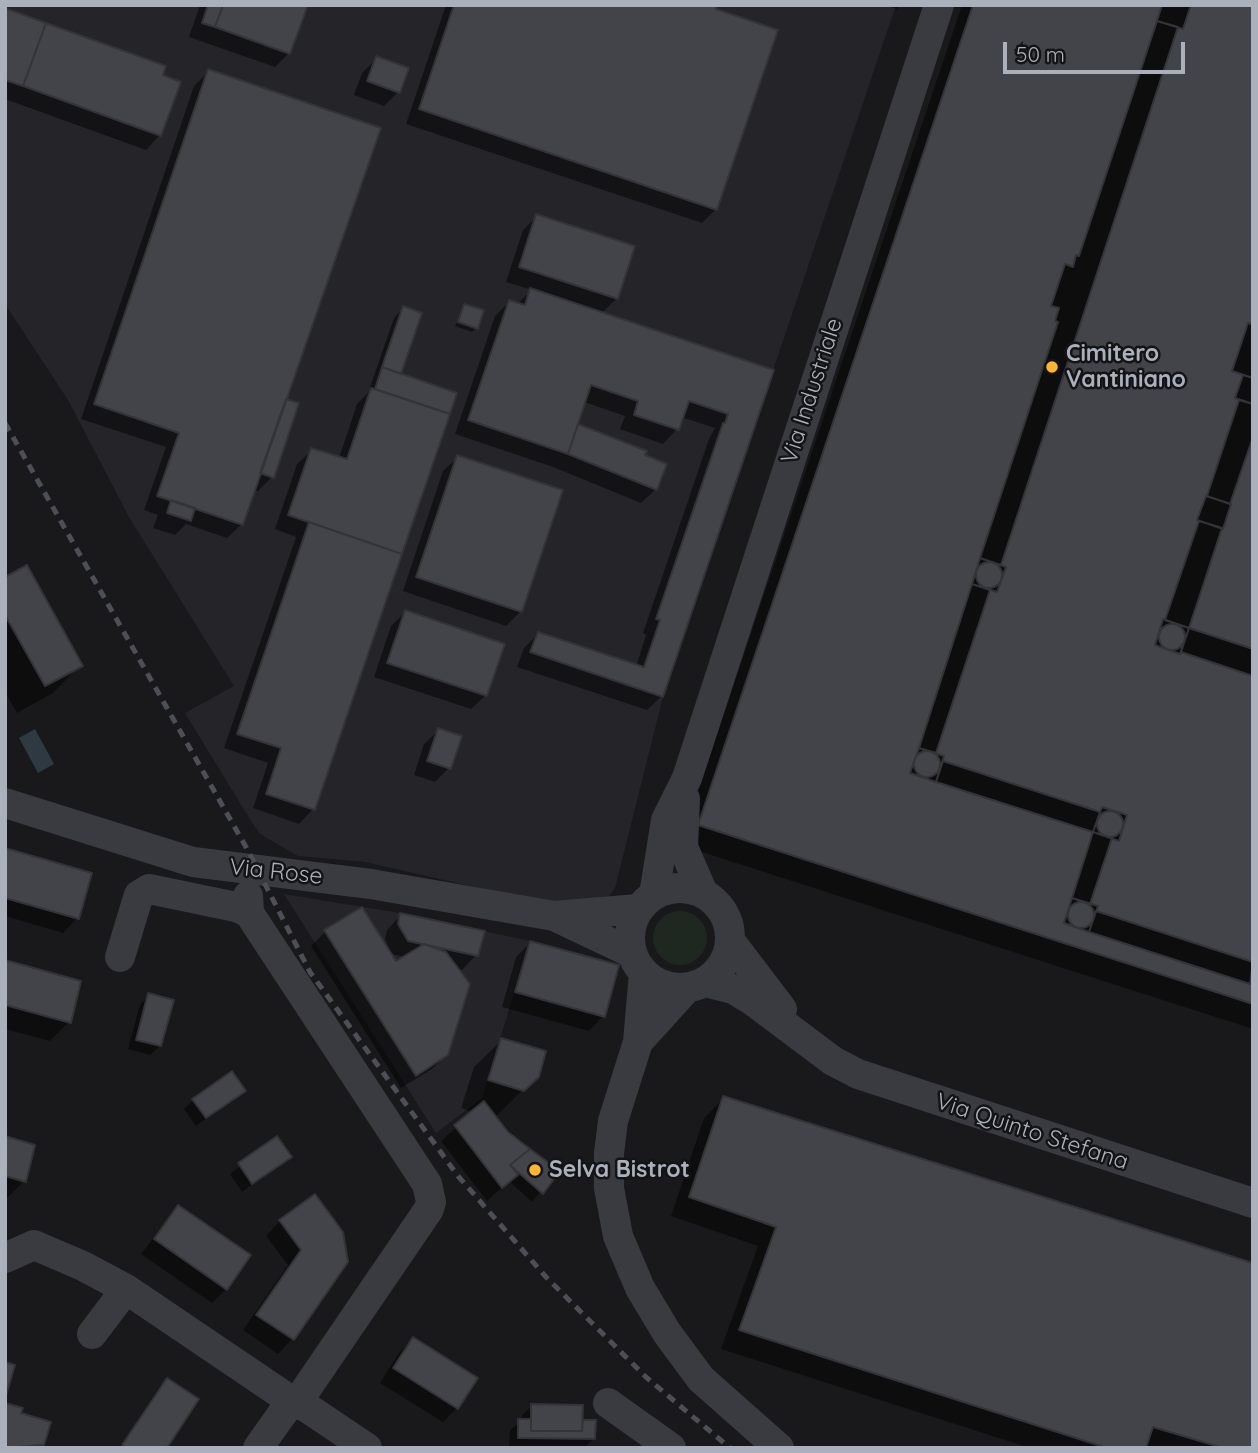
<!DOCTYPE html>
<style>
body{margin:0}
#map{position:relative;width:1258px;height:1453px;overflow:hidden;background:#19191c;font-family:Quicksand,sans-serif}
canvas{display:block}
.frame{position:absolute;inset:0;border:7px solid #abb1bc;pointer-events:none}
.scale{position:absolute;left:1003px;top:42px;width:182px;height:32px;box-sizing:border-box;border:4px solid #abb1bc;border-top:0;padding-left:9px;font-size:21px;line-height:24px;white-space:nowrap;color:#abb1bc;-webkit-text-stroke:5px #141417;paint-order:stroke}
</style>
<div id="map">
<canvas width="1258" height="1453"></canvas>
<div class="frame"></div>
<div class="scale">50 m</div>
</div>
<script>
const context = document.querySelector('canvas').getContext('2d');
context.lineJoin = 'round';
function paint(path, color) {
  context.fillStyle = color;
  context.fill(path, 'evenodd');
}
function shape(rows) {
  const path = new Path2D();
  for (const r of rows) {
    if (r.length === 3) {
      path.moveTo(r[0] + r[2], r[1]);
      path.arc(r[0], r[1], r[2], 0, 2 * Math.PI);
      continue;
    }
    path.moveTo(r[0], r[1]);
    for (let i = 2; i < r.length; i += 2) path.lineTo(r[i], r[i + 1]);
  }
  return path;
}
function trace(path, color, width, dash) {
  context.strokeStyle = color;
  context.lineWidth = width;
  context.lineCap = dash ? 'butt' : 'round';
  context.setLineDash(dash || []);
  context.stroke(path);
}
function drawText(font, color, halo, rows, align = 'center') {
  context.font = font + ' Quicksand,sans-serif';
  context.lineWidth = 5;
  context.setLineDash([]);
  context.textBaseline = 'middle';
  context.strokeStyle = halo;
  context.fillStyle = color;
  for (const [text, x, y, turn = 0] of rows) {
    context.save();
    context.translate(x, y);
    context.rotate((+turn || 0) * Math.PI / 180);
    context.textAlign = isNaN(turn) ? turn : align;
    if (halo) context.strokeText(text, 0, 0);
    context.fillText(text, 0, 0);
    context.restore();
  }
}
paint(shape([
 [5,5,896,5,663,697,615,888,609,896,567,903,535,901,366,862,298,856,260,834,251,821,185,713,234,686,129,517,68,400,5,304],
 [284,894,400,913,530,941,482,1098,436,1133]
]), '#252529');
paint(shape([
 [680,938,27]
]), '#1f2820');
paint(shape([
 [35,729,54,764,38,773,19,738]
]), '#2e3941');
paint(shape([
 [200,5,306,5,289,53,275,67,189,37],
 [446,5,715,5,716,209,702,223,406,124],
 [884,5,900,5,897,9],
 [962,5,1253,5,1253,1029,680,845],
 [5,10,160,76,160,135,146,150,5,99],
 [377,58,398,92,384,106,354,95,362,73],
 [209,71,286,401,272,477,258,491,253,490,242,524,227,538,186,524,175,535,153,528,158,515,144,510,166,447,81,419,194,86],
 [537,216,617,298,601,314,772,371,662,696,647,710,517,667,524,648,538,634,636,667,646,635,643,633,709,439,715,428,681,417,677,429,663,444,620,429,625,416,584,402,576,425,642,456,656,489,641,503,553,467,455,434,495,316,509,302,517,304,532,290,506,282,523,230],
 [465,306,476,328,472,332,455,326],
 [403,308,399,375,455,394,313,809,299,824,253,808,268,763,224,748,296,537,275,529,297,464,312,450,339,458,357,404,368,393,394,318],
 [458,457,521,611,506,626,403,591,443,471],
 [5,579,80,665,53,693,17,713,5,692],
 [405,612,486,695,471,709,374,677,391,626],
 [439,730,449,768,435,782,414,775,424,744],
 [5,850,77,918,63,933,5,916],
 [401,915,476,955,462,970,456,968,447,1054,432,1069,401,1088,311,946,325,932,396,963,405,957,391,954,385,939,387,930],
 [530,943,603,1016,589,1031,502,1007,516,957],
 [5,962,69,1022,50,1041,5,1029],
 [149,995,160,1046,150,1055,128,1049,140,1005],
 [502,1040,537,1076,494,1118,507,1134,557,1171,532,1202,509,1181,487,1201,441,1141,474,1112,461,1108,474,1067],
 [243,1091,196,1126,184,1109,193,1100],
 [724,1098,1253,1448,1030,1448,721,1349,758,1246,671,1216,704,1118],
 [5,1138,24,1181,5,1200],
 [277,1139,289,1157,242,1192,230,1174],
 [178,1207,226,1289,212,1303,141,1254],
 [280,1221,346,1261,292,1339,278,1354,243,1330,288,1265,266,1236],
 [413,1339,457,1408,443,1422,380,1383,399,1353],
 [167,1380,165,1448,119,1448,158,1389],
 [532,1406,581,1421,594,1421,594,1438,584,1448,509,1447,510,1430,522,1421,522,1415],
 [19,1414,42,1444,39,1448,5,1448]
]), '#0007');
const building = shape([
 [208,5,223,5,215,27,202,23,208,5],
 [223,5,308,5,290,54,215,27,223,5],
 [454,5,717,5,716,9,778,30,717,210,419,109,454,5],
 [973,5,1253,5,1253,1004,698,825,973,5],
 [1162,5,1191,5,1183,29,1157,21,1162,5],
 [5,8,46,23,23,86,5,80,5,8],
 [1157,21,1178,27,1001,565,980,558,1058,322,1055,321,1059,308,1051,306,1065,264,1073,267,1076,255,1079,256,1157,21],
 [46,23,166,66,163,75,181,82,161,136,23,86,46,23],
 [376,56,409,68,400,93,367,81,376,56],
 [208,69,381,128,243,525,157,496,179,433,94,404,208,69],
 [536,214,635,246,618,299,519,267,536,214],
 [530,288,774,370,663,697,530,652,538,632,644,667,660,620,656,619,723,423,725,423,728,414,689,401,679,430,634,415,638,401,591,385,568,454,468,420,509,300,525,305,530,288],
 [464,304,484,310,478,329,458,322,464,304],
 [403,306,422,313,401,374,382,367,403,306],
 [1248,323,1253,324,1253,378,1232,371,1248,323],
 [382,367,457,393,450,414,375,389,382,367],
 [1243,375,1253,378,1253,404,1235,398,1243,375],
 [371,388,450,414,402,554,288,515,311,448,347,459,371,388],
 [286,399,299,403,274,478,260,473,286,399],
 [1239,400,1253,404,1253,437,1230,504,1207,496,1239,400],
 [578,424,647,451,645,455,667,464,657,490,568,454,578,424],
 [457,455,563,490,522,612,416,577,457,455],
 [1206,496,1231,504,1223,529,1197,520,1206,496],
 [171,500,195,508,191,521,167,513,171,500],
 [1199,521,1222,528,1189,628,1165,620,1199,521],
 [309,522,402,554,315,810,266,794,281,748,237,734,309,522],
 [980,558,1006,567,997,592,972,584,980,558],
 [989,575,13],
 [27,565,83,666,45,686,5,615,5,577,27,565],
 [972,584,990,590,936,753,919,748,972,584],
 [405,610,505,644,487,696,387,663,405,610],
 [1163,619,1189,628,1180,654,1155,645,1163,619],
 [1172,637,13],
 [1189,628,1253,649,1253,676,1181,652,1189,628],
 [438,728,462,736,451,769,427,761,438,728],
 [919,748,944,756,936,782,910,773,919,748],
 [927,764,13],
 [943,761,1100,812,1093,832,936,782,943,761],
 [1102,807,1127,815,1119,841,1093,832,1102,807],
 [1110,824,13],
 [1093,832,1112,838,1090,904,1072,898,1093,832],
 [5,848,92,873,79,919,5,898,5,848],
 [1072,898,1098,906,1089,932,1064,923,1072,898],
 [1081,915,13],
 [362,907,396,961,424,944,446,952,470,984,448,1055,416,1076,324,930,362,907],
 [1096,911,1253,962,1250,984,1089,932,1096,911],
 [400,913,485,931,478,956,408,941,398,924,400,913],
 [530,941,619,965,605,1017,515,992,530,941],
 [5,960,81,981,71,1023,5,1005,5,960],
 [148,993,174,1000,161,1046,136,1040,148,993],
 [501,1038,546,1051,539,1077,524,1091,488,1080,501,1038],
 [232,1071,246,1091,206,1118,192,1099,232,1071],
 [723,1096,1253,1263,1253,1448,1223,1448,1153,1427,1146,1448,1107,1448,739,1330,776,1227,689,1197,723,1096],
 [484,1101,508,1132,530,1149,510,1165,518,1175,502,1188,454,1125,484,1101],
 [5,1136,35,1145,26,1182,5,1176,5,1136],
 [277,1136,292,1157,252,1184,238,1163,277,1136],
 [530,1149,560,1171,543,1194,510,1165,530,1149],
 [315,1194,343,1232,348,1262,294,1340,256,1315,301,1250,279,1220,315,1194],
 [178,1205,251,1255,227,1290,154,1239,178,1205],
 [413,1337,478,1378,458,1409,393,1368,413,1337],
 [5,1362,15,1365,5,1399,5,1362],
 [167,1378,199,1399,167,1448,127,1448,122,1445,167,1378],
 [5,1403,23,1408,21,1413,51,1422,44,1445,5,1448,5,1403],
 [531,1404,583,1405,582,1431,531,1431,531,1404],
 [518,1419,531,1419,531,1431,582,1431,583,1420,596,1420,595,1439,518,1438,518,1419]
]);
paint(building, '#434449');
trace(building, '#333338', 2);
trace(shape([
 [685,799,683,847,703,893],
 [5,803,193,862,371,884,554,916,632,953],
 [680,938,50],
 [654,895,666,820,687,778,939,5],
 [554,916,638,909],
 [731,942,782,1009],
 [120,957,137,901,139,895,149,889,236,907,249,913],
 [644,973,638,1042,613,1121,609,1153,609,1188,618,1236,640,1288,667,1333,701,1379,779,1448],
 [705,982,733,989,753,1001,833,1061,858,1074,1253,1203],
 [638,1042,687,988],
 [5,1258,34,1245,83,1266,126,1289,296,1404,429,1209,431,1202,427,1184,249,913,248,896],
 [92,1334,126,1289],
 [608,1403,671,1448],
 [258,1448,287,1407,296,1404,306,1407,367,1448]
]), '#3a3b41', 30);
trace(shape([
 [5,423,246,847,310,972,458,1176,546,1277,647,1378,730,1448]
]), '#4d4f56', 5, [9, 7]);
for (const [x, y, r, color] of [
 [1052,367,7,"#fcb632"],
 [535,1170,7,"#fcb632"]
]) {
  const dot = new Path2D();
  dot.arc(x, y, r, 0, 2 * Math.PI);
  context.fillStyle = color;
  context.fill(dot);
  trace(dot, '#141417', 2.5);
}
drawText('bold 23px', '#abb1bc', '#141417', [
 ["Cimitero",1066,354],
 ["Vantiniano",1066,380],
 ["Selva Bistrot",549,1170]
], 'left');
drawText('23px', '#abb1bc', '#141417', [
 ["Via Industriale",812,391,-72],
 ["Via Rose",276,872,6],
 ["Via Quinto Stefana",1032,1132,18]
]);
</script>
